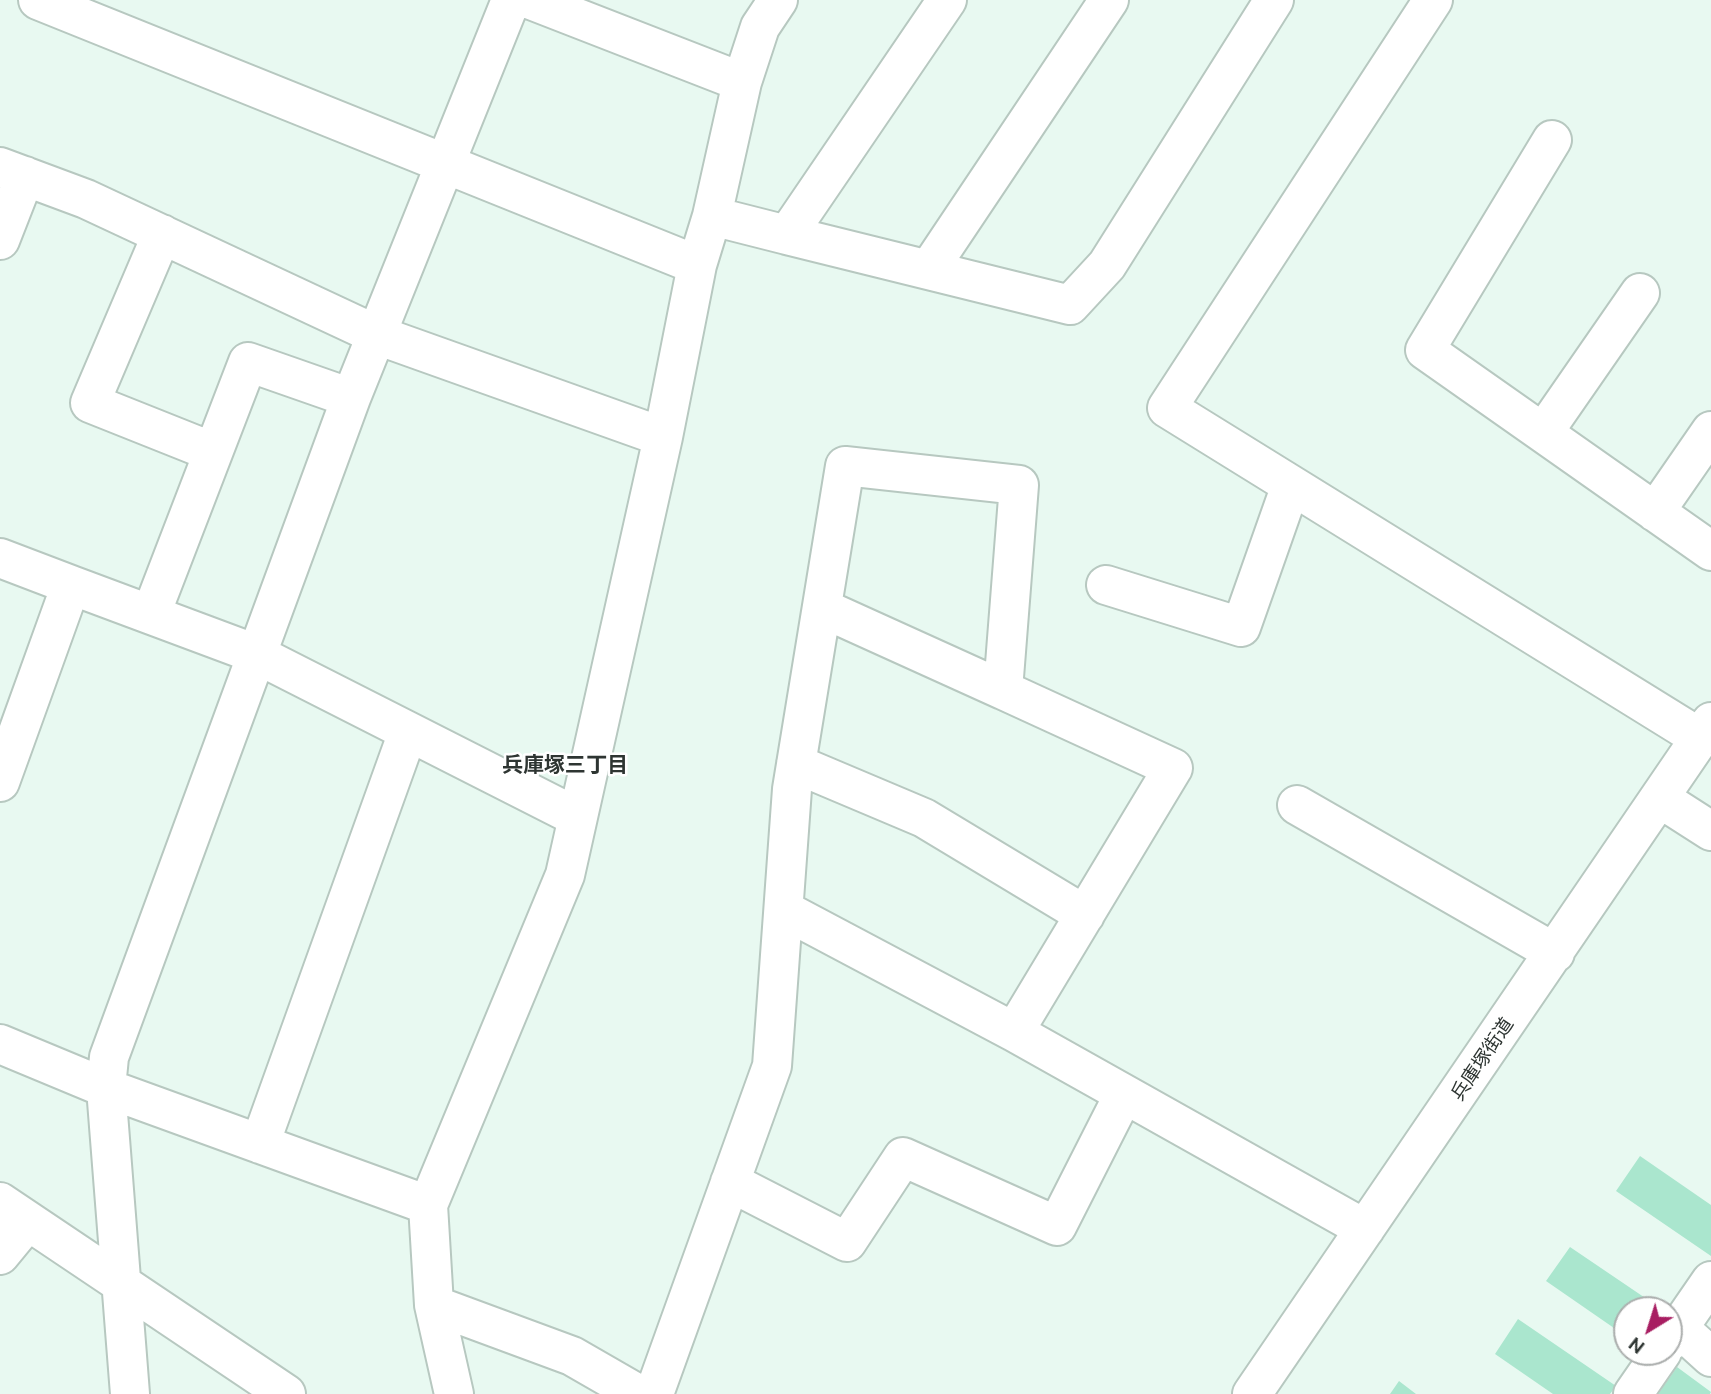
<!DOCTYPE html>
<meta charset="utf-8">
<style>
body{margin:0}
#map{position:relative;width:1711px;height:1394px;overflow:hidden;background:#e8f9f1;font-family:Ubuntu,sans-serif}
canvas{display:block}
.north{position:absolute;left:1613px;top:1296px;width:70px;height:70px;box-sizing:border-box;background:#fff;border:2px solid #abaead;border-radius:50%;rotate:218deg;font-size:19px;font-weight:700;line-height:28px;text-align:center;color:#2e3532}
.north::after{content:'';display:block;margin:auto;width:24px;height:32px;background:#a81e62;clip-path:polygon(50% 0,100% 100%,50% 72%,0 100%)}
</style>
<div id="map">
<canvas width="1711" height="1394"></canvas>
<div class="north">N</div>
</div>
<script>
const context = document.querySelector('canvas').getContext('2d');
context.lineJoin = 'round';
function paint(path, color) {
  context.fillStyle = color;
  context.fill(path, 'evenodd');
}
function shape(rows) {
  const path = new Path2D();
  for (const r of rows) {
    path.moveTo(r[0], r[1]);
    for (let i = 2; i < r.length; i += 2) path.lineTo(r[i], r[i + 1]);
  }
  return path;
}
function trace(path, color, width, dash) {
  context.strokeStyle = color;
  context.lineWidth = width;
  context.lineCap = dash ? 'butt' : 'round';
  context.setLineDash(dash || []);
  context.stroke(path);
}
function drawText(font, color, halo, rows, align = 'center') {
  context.font = font + ' Ubuntu,"Noto Sans JP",sans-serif';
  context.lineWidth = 5;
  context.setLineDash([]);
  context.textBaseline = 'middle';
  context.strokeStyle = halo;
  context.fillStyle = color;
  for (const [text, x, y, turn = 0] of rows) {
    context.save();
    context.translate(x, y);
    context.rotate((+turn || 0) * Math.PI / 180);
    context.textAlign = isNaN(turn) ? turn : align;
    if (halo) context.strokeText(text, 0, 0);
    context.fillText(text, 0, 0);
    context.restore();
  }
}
paint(shape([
 [1640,1156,1711,1205,1711,1256,1616,1191],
 [1570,1247,1663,1310,1627,1310,1627,1337,1546,1281],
 [1518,1319,1616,1386,1610,1394,1553,1394,1495,1354],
 [1677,1367,1711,1392,1710,1394,1658,1394],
 [1399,1381,1416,1394,1390,1394]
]), '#aae6ce');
const minor = shape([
 [38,0,697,265],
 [531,0,742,82],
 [1433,0,1167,408,1700,738],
 [1552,140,1425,350,1711,551],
 [0,167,86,199,377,335,663,437],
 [712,216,787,235,947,0],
 [162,234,90,403,213,452],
 [787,235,1070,305,1107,265,1274,0],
 [0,240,25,176],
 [929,269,1109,0],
 [1543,433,1640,293],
 [1655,512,1711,431],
 [0,558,71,585,0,782],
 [71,585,256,654,577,817],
 [1106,585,1241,627,1291,485],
 [822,608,1003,690],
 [151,614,248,362,351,398],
 [796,764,924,818,1085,915],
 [1661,799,1711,831],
 [1297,805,1555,953],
 [784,910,1014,1032],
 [0,1044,106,1088,428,1205],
 [260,1144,408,732],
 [730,1182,847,1242,903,1157,1057,1226,1124,1094],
 [0,1202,286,1394],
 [0,1255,28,1221],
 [434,1305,572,1356,638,1394],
 [1679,1328,1711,1357],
 [1669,1342,1711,1281],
 [130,1394,106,1088,109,1057,351,398,511,0],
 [454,1394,434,1305,428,1205,565,875,663,437,697,265,712,216,742,82,760,27,778,0],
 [654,1394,772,1066,792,789,845,466,1019,485,1003,690,1173,768,1014,1032,1365,1229],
 [1252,1394,1711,722],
 [1633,1394,1662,1352]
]);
trace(minor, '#b7c8c0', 42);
trace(minor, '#fff', 38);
drawText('19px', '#2e3532', '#fff', [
 ["兵庫塚街道",1482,1059,-56]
]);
drawText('bold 21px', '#2e3532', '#fff', [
 ["兵庫塚三丁目",565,765]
]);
</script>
